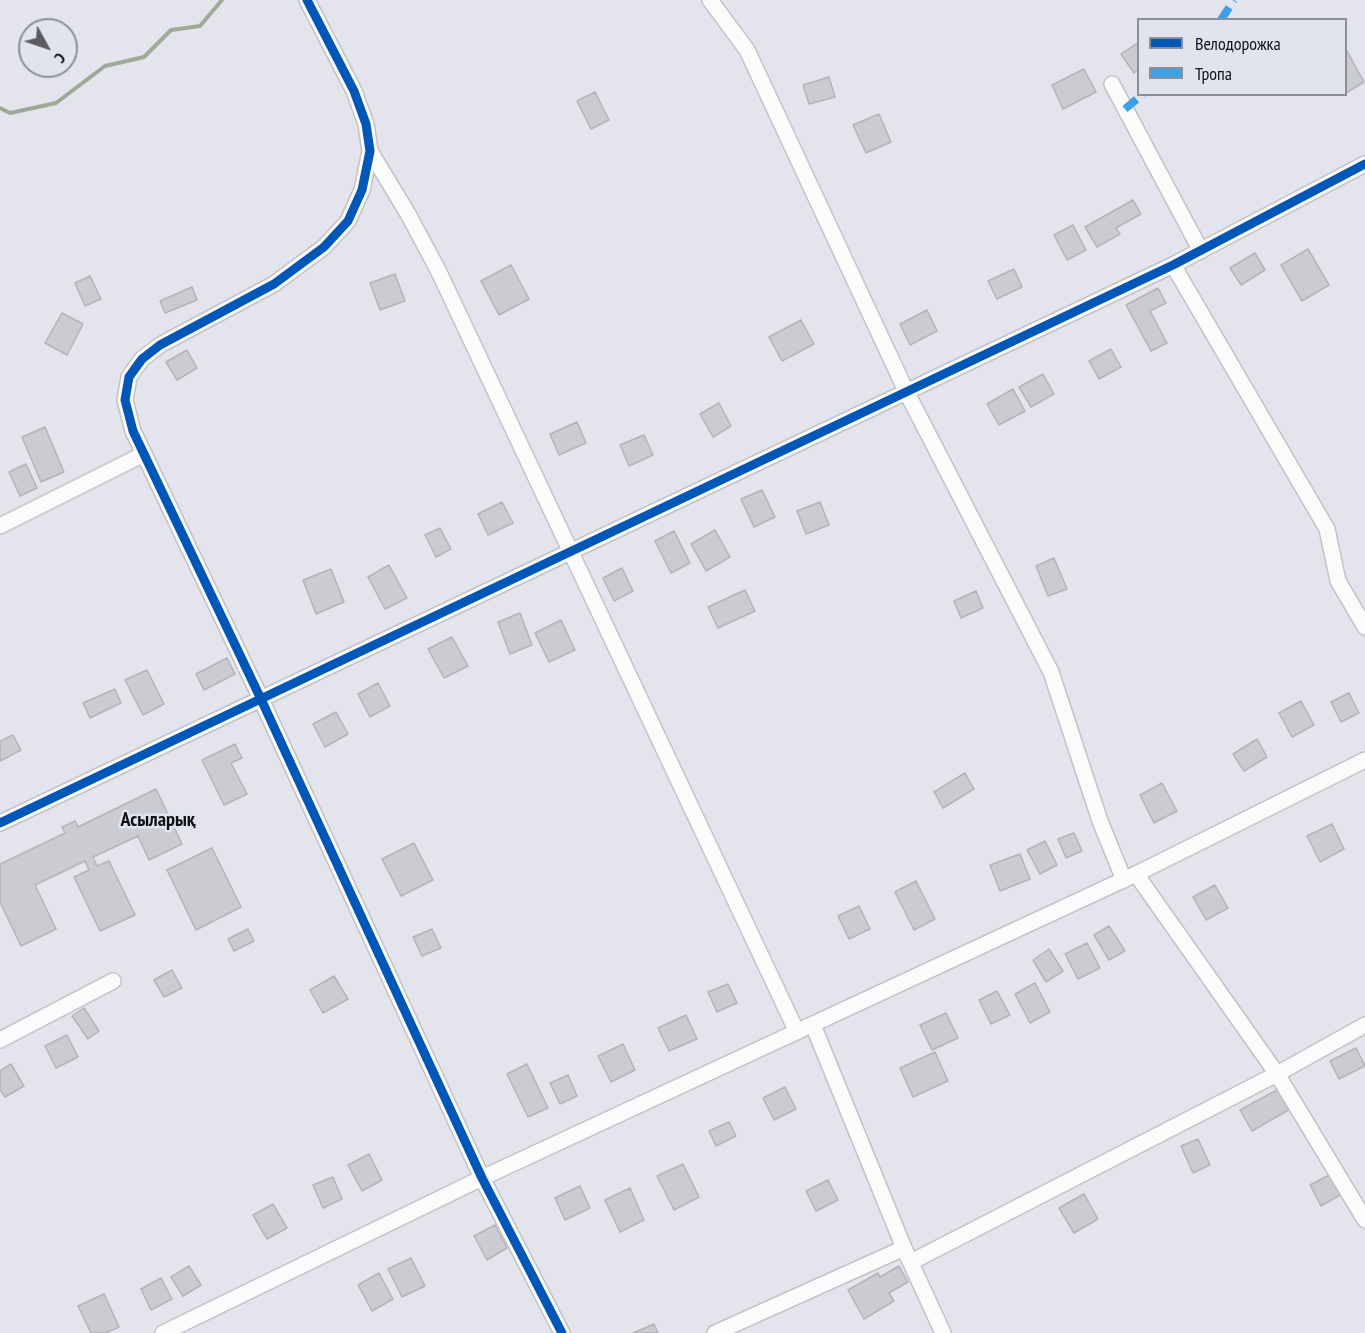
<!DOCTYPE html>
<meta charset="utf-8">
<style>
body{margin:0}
#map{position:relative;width:1365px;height:1333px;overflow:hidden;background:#e4e5ec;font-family:"PT Sans Narrow",sans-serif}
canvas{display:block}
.legend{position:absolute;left:1137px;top:18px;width:210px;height:78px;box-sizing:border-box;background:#e1e3ef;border:2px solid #8d8f97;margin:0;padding:8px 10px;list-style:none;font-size:18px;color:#101114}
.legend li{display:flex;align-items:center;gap:12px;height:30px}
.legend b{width:30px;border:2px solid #8d8f97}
.north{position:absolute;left:18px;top:18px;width:60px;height:60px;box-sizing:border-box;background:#e1e3ef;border:2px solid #8d8f97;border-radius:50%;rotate:130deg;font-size:16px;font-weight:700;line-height:24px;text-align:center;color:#101114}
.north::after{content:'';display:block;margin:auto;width:21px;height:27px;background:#5a5b60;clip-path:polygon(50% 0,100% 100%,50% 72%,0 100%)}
</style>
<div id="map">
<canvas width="1365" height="1333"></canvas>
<ul class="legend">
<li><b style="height:8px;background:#0057b8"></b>Велодорожка</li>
<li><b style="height:8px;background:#3da1ea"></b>Тропа</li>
</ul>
<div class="north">С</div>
</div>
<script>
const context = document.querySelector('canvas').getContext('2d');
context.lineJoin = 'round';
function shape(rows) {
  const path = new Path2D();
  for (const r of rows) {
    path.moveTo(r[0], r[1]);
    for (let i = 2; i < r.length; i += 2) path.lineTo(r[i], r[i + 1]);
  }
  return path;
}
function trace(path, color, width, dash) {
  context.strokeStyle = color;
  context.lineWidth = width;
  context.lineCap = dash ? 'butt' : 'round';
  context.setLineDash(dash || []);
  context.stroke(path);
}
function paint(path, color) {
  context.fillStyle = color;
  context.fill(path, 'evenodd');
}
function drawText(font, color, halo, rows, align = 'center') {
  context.font = font + ' "PT Sans Narrow",sans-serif';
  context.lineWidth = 5;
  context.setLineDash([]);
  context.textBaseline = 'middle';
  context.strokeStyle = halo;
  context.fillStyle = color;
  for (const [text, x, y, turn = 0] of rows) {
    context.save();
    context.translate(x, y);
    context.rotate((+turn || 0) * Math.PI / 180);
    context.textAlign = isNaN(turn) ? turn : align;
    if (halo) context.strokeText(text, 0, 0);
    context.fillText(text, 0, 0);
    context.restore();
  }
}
trace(shape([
 [0,108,10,113,56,103,105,66,144,57,171,30,200,26,222,0]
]), '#9eaa98', 4);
const building = shape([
 [1138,43,1138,70,1134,73,1121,54,1138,43],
 [1347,51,1364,82,1346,93,1346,52,1347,51],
 [1084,69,1096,92,1063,109,1052,85,1084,69],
 [829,77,835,97,809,104,803,85,829,77],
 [595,92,609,120,591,129,577,101,595,92],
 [879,114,891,142,866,153,853,125,879,114],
 [1133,200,1141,214,1116,228,1120,234,1097,247,1085,227,1133,200],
 [1073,225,1086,250,1067,260,1054,235,1073,225],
 [1308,249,1329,285,1302,301,1281,265,1308,249],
 [1255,253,1265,270,1241,285,1230,268,1255,253],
 [511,265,529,299,499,315,481,281,511,265],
 [1014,269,1022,287,997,299,988,281,1014,269],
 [395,274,405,301,380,310,370,283,395,274],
 [90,276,101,299,85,306,75,283,90,276],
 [192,287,197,300,165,313,160,301,192,287],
 [1158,288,1166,303,1150,311,1167,343,1151,351,1126,305,1158,288],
 [927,310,937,331,910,345,900,324,927,310],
 [62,313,83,324,67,355,45,343,62,313],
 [801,320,814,344,782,361,769,337,801,320],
 [1111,349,1121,367,1099,379,1089,361,1111,349],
 [187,350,197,368,177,380,166,362,187,350],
 [1043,374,1054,394,1031,407,1019,387,1043,374],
 [1013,389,1025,411,999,425,987,404,1013,389],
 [719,403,731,426,713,437,700,414,719,403],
 [577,422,586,443,559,455,550,434,577,422],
 [45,427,64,472,41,482,22,437,45,427],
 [644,435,653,455,629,466,620,445,644,435],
 [26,464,37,488,20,496,9,472,26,464],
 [762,490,775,517,754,527,741,499,762,490],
 [502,502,513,523,488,535,478,514,502,502],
 [820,502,829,525,806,534,797,511,820,502],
 [440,528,451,549,436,557,425,535,440,528],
 [715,530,730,557,706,571,691,544,715,530],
 [674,531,690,563,671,573,655,541,674,531],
 [1054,558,1067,589,1048,596,1036,566,1054,558],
 [389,565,407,598,385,609,368,577,389,565],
 [622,568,633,591,614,601,603,578,622,568],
 [331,569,344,602,316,614,303,580,331,569],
 [745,590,755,611,718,628,708,607,745,590],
 [976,591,983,608,961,618,954,601,976,591],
 [520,613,532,645,510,654,498,622,520,613],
 [561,620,575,650,549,662,535,633,561,620],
 [452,637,468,666,444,678,428,649,452,637],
 [227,658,235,674,204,690,196,674,227,658],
 [147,670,164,704,143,715,125,680,147,670],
 [378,683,390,706,370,717,358,694,378,683],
 [115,689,121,703,90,718,83,703,115,689],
 [1349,693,1359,713,1341,722,1331,702,1349,693],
 [1301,701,1314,725,1292,737,1279,713,1301,701],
 [336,712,348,734,325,747,313,724,336,712],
 [13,735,21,750,0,761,0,741,13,735],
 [1257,739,1267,757,1244,771,1233,754,1257,739],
 [235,744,242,758,231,763,247,794,224,805,202,760,235,744],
 [965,773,974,789,943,808,934,792,965,773],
 [1162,783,1177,811,1154,823,1140,795,1162,783],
 [156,789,182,844,149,860,138,836,93,857,97,866,109,861,135,915,100,931,74,877,89,870,85,861,35,885,56,929,21,946,0,902,0,864,65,833,62,827,75,821,78,827,156,789],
 [1332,824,1344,849,1320,862,1307,836,1332,824],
 [1074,833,1082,851,1066,858,1058,839,1074,833],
 [1045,841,1057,865,1040,874,1027,850,1045,841],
 [414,843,433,880,401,896,382,859,414,843],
 [212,848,241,907,196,930,167,870,212,848],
 [1020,854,1030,879,1000,891,990,865,1020,854],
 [916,881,935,919,914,930,895,892,916,881],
 [1215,885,1228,908,1206,920,1193,897,1215,885],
 [859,906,870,929,849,939,838,916,859,906],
 [1109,926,1125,951,1109,960,1094,935,1109,926],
 [248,929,254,941,234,951,228,939,248,929],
 [432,929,441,948,422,956,413,937,432,929],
 [1087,943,1100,968,1078,979,1065,954,1087,943],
 [1049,949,1063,971,1046,982,1033,960,1049,949],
 [172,970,182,988,164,997,154,980,172,970],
 [334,976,348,999,323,1013,310,990,334,976],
 [1035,983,1050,1012,1030,1023,1015,994,1035,983],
 [728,984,737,1003,717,1012,708,992,728,984],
 [997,991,1010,1015,991,1024,979,1000,997,991],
 [84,1008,99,1031,88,1039,72,1016,84,1008],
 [946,1013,958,1038,932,1050,920,1025,946,1013],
 [686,1015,697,1039,669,1051,658,1028,686,1015],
 [67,1035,78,1057,56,1068,45,1046,67,1035],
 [623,1044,635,1070,611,1082,598,1056,623,1044],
 [1356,1048,1365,1066,1339,1079,1330,1061,1356,1048],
 [935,1052,948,1081,913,1097,900,1068,935,1052],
 [11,1064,24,1086,5,1097,0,1090,0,1071,11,1064],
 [527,1064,548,1108,528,1117,507,1074,527,1064],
 [568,1075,577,1096,560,1104,550,1083,568,1075],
 [1286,1085,1297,1105,1252,1131,1240,1110,1286,1085],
 [785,1087,796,1109,774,1120,763,1098,785,1087],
 [729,1122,736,1136,716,1146,709,1131,729,1122],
 [1198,1139,1210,1165,1193,1173,1181,1146,1198,1139],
 [369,1154,382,1180,362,1191,348,1165,369,1154],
 [683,1164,699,1197,674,1210,657,1176,683,1164],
 [1331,1174,1342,1194,1321,1206,1310,1185,1331,1174],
 [333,1177,342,1199,323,1208,313,1185,333,1177],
 [828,1180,838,1200,816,1211,806,1191,828,1180],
 [580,1186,590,1208,565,1220,555,1198,580,1186],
 [630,1188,644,1220,620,1232,605,1200,630,1188],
 [1084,1194,1098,1219,1074,1233,1059,1208,1084,1194],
 [273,1204,287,1228,267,1239,253,1215,273,1204],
 [495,1225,507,1248,487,1260,474,1236,495,1225],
 [411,1258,425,1286,402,1297,388,1269,411,1258],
 [189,1266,201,1285,183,1296,171,1277,189,1266],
 [899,1266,908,1282,889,1293,894,1301,864,1319,848,1290,878,1273,880,1277,899,1266],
 [379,1273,393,1299,372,1311,358,1285,379,1273],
 [161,1278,172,1299,151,1310,141,1289,161,1278],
 [104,1294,119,1327,106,1333,91,1333,78,1306,104,1294],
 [654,1324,658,1333,633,1333,654,1324]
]);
paint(building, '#cbccd1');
trace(building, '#b3b4b9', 1.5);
const street = shape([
 [307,0,354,91,366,124,370,151,362,190,348,221,324,247,274,284,160,345,142,359,129,377,125,400,133,431,260,697,482,1178,562,1333],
 [710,0,747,50,907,393,1051,672,1100,821,1124,880],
 [1112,84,1201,251],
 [370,151,408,214,438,270,797,1032],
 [1173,265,1327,529,1338,581,1365,627],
 [0,526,144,454],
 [0,823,1173,265,1365,164],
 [1136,874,1277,1074,1365,1220],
 [813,1025,904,1248,943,1333],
 [0,1040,113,981],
 [911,1262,1277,1074,1365,1025],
 [163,1333,482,1178,1136,874,1365,760],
 [715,1333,904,1248]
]);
trace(street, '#c2c3c8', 18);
trace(street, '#fbfbfc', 15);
trace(shape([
 [1221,20,1234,0],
 [1125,109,1143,94]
]), '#3da1ea', 8, [15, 8]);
trace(shape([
 [307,0,354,91,366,124,370,151,362,190,348,221,324,247,274,284,160,345,142,359,129,377,125,400,133,431,260,697,482,1178,562,1333],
 [0,823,1173,265,1365,164]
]), '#0057b8', 9);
drawText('bold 20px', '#101114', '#e1e3ef', [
 ["Асыларық",158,820]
]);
</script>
